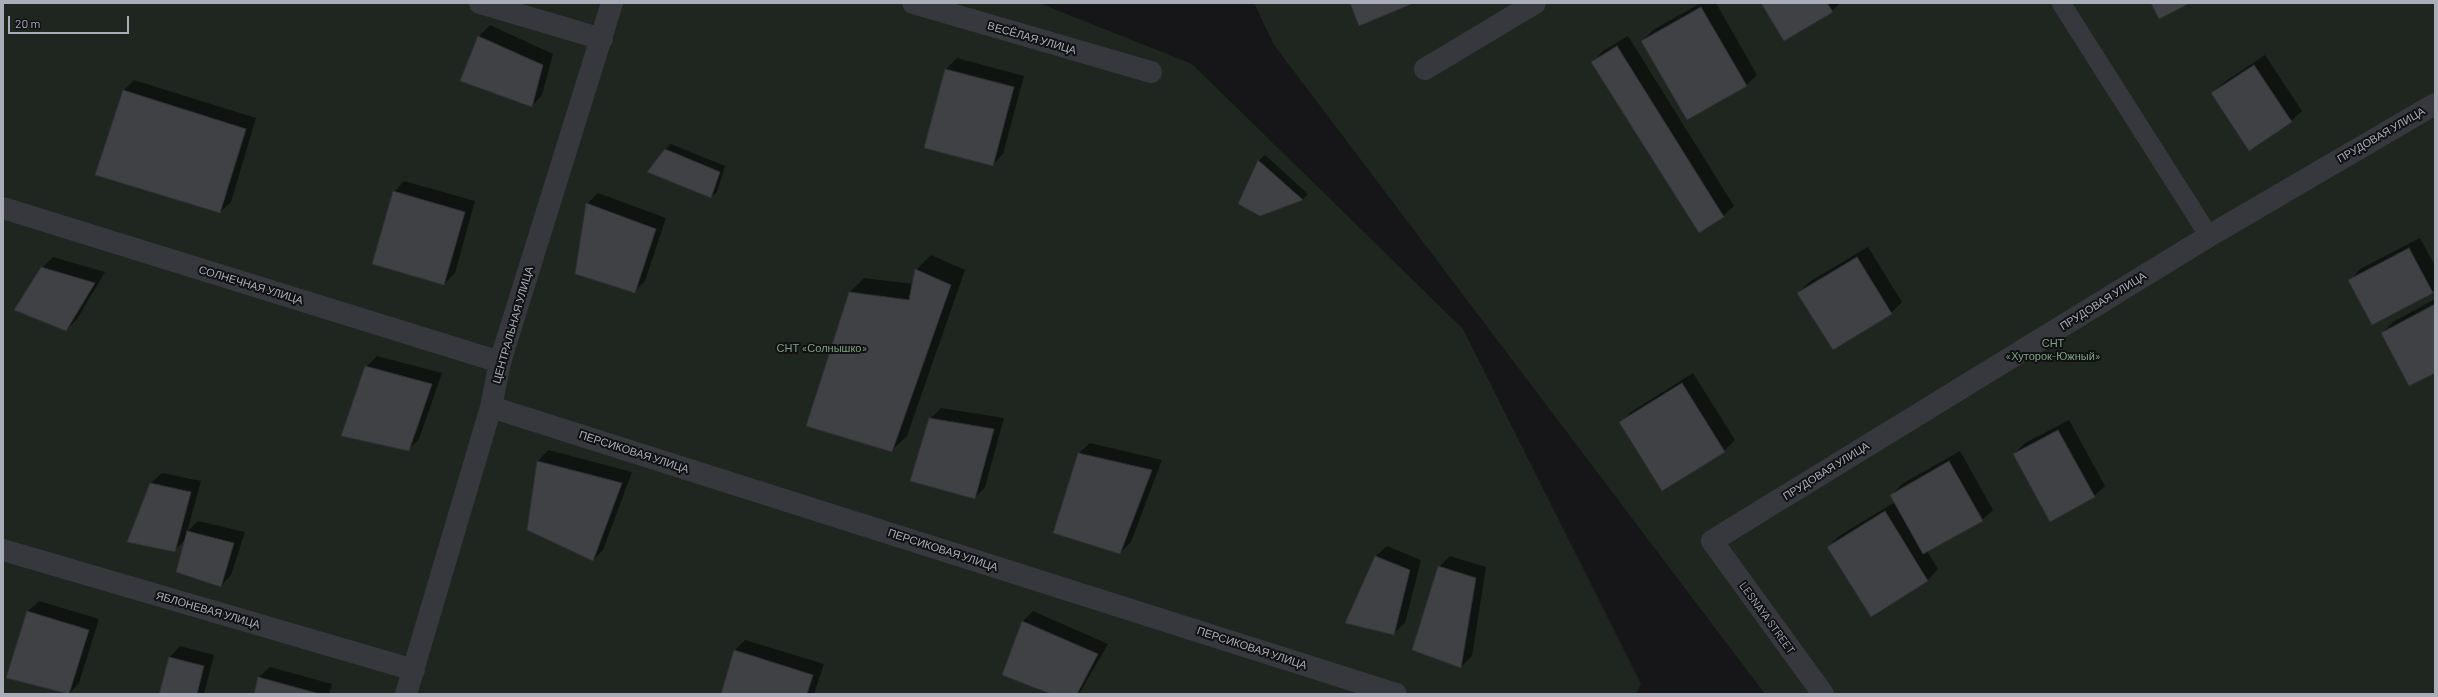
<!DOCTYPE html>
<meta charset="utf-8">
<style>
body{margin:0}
#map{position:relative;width:2438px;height:697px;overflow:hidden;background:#161618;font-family:Barlow,sans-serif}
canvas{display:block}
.frame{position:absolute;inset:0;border:4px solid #a8adb8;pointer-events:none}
.scale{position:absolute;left:8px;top:16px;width:121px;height:18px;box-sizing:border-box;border:2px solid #a8adb8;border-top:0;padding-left:5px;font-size:12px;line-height:14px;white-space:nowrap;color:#a8adb8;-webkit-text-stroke:3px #111113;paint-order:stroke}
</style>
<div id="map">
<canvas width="2438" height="697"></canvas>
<div class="frame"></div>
<div class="scale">20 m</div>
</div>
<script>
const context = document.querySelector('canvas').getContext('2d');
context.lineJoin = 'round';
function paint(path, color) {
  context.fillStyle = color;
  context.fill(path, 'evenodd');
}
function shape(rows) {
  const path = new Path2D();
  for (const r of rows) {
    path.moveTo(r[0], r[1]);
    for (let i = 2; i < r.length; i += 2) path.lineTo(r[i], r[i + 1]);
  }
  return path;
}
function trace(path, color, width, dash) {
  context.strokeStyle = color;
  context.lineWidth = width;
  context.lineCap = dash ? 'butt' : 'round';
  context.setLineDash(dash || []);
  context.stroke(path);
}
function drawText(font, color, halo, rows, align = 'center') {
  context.font = font + ' Barlow,sans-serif';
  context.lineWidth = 4;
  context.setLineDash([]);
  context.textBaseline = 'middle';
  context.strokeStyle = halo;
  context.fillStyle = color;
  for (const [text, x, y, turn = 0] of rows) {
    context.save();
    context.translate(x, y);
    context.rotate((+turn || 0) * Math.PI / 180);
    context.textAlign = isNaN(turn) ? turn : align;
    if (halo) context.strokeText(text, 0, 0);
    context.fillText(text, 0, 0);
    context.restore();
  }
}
paint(shape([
 [3,3,1039,3,1192,64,1463,329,1641,684,1636,694,3,694],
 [1254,3,2435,3,2435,694,1765,694,1274,45]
]), '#1e261f');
paint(shape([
 [1701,3,1716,3,1757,75,1746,85,1642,41,1653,30],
 [1762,3,1840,3,1832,11],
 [490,25,553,54,542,95,532,106,461,81,479,36],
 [1628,36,1734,206,1723,216,1593,62,1603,51],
 [2265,55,2302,111,2291,121,2212,93,2223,83],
 [957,58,1024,76,1003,154,992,165,925,147,946,69],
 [134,80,256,118,231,202,220,212,124,90],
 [671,144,725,166,717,192,711,197,665,149],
 [1265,155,1308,194,1302,200,1239,203,1259,160],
 [404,181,475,201,455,273,444,284,394,192],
 [598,193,666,218,645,281,634,292,587,204],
 [2420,238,2435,266,2435,290,2432,292,2350,280,2360,269],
 [1868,247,1902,302,1891,313,1799,293,1809,282],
 [931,255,965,270,907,436,892,450,850,292,864,278,913,284,916,270],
 [53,257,105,272,77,319,66,330,42,268],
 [2435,299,2435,371,2382,333,2393,322],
 [377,356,442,373,419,439,408,450,366,367],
 [1693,373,1735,440,1724,451,1621,422,1631,412],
 [941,408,1004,418,985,487,975,498,930,419],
 [2069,420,2105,486,2094,496,2014,454,2025,443],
 [1090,443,1162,460,1131,542,1120,553,1079,453],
 [548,450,632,472,603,550,593,560,528,530,538,461],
 [1960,451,1993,510,1982,520,1927,551,1938,569,1928,580,1871,615,1828,547,1839,536,1895,502,1891,495,1902,484],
 [162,473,201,481,187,532,198,521,245,532,231,575,221,586,185,540,174,551,151,483],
 [1387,546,1421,560,1405,623,1394,633,1346,622,1376,556],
 [1450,556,1486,567,1472,656,1461,667,1439,567],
 [39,601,99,619,79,683,69,694,28,611],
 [1033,611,1108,644,1079,694,1054,694,1023,621],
 [745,640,824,664,814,694,722,694,735,650],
 [180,646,214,655,204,694,160,694,170,657],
 [270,667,332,684,329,694,255,694,259,677]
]), '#0007');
const building = shape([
 [1350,3,1414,3,1359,26,1350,3],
 [1761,3,1827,3,1833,12,1784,41,1761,3],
 [2151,3,2190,3,2159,19,2151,3],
 [1701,7,1747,86,1687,120,1641,41,1701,7],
 [478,36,543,65,532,107,460,81,478,36],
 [1617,46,1724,217,1699,233,1591,62,1617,46],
 [2254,65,2292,122,2249,151,2211,93,2254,65],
 [945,69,1014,87,993,166,924,148,945,69],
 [123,90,246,129,220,213,95,175,123,90],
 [665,149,720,172,711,198,647,172,665,149],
 [1258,160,1303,200,1260,216,1238,204,1258,160],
 [393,191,465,212,444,285,372,264,393,191],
 [586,203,656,229,635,293,575,274,586,203],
 [2409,248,2433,293,2372,325,2348,280,2409,248],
 [1857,257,1892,314,1833,350,1797,293,1857,257],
 [41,267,95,283,66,331,14,310,41,267],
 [915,269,951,285,892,452,806,426,849,292,909,300,915,269],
 [2435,304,2435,373,2409,386,2381,333,2435,304],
 [365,366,432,384,409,451,341,436,365,366],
 [1682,383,1725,452,1662,491,1619,422,1682,383],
 [929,418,994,429,975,499,910,481,929,418],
 [2058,430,2095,497,2050,522,2013,454,2058,430],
 [1078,453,1152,470,1120,554,1053,533,1078,453],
 [537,461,622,483,593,561,527,530,537,461],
 [1949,461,1983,521,1923,554,1890,495,1949,461],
 [150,483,191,492,175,552,127,542,150,483],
 [1885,511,1928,581,1871,617,1827,547,1885,511],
 [187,531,234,543,221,587,176,572,187,531],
 [1375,556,1410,570,1394,635,1345,623,1375,556],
 [1438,566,1476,578,1461,668,1412,650,1438,566],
 [27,611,89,630,69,694,6,678,27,611],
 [1022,621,1098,654,1077,694,1051,694,1002,675,1022,621],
 [734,650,813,675,807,694,721,694,734,650],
 [169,657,204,666,197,694,159,694,169,657],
 [258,677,320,694,254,694,258,677]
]);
paint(building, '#404145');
trace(building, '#303034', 1);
trace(shape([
 [2061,3,2209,236]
]), '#37383d', 19);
trace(shape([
 [480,3,602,39],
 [913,3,1151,72],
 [1425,69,1535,3],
 [3,208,500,362],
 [491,407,1396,694],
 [3,550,414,670],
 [406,694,491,407,500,362,612,3],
 [1823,694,1712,541,2209,236,2435,104]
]), '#37383d', 22);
drawText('11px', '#a8adb8', '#111113', [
 ["ВЕСЁЛАЯ УЛИЦА",1032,38,16],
 ["ПРУДОВАЯ УЛИЦА",2381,135,-30],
 ["СОЛНЕЧНАЯ УЛИЦА",251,285,17],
 ["ПРУДОВАЯ УЛИЦА",2103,301,-32],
 ["ЦЕНТРАЛЬНАЯ УЛИЦА",513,325,-74],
 ["ПЕРСИКОВАЯ УЛИЦА",634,452,18],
 ["ПРУДОВАЯ УЛИЦА",1826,471,-32],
 ["ПЕРСИКОВАЯ УЛИЦА",943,550,18],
 ["ЯБЛОНЕВАЯ УЛИЦА",208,610,16],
 ["LESNAYA STREET",1767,618,54],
 ["ПЕРСИКОВАЯ УЛИЦА",1252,648,18]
]);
drawText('11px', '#7fa381', '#111113', [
 ["СНТ",2053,343],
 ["«Хуторок-Южный»",2053,356],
 ["СНТ «Солнышко»",822,348]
]);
</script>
